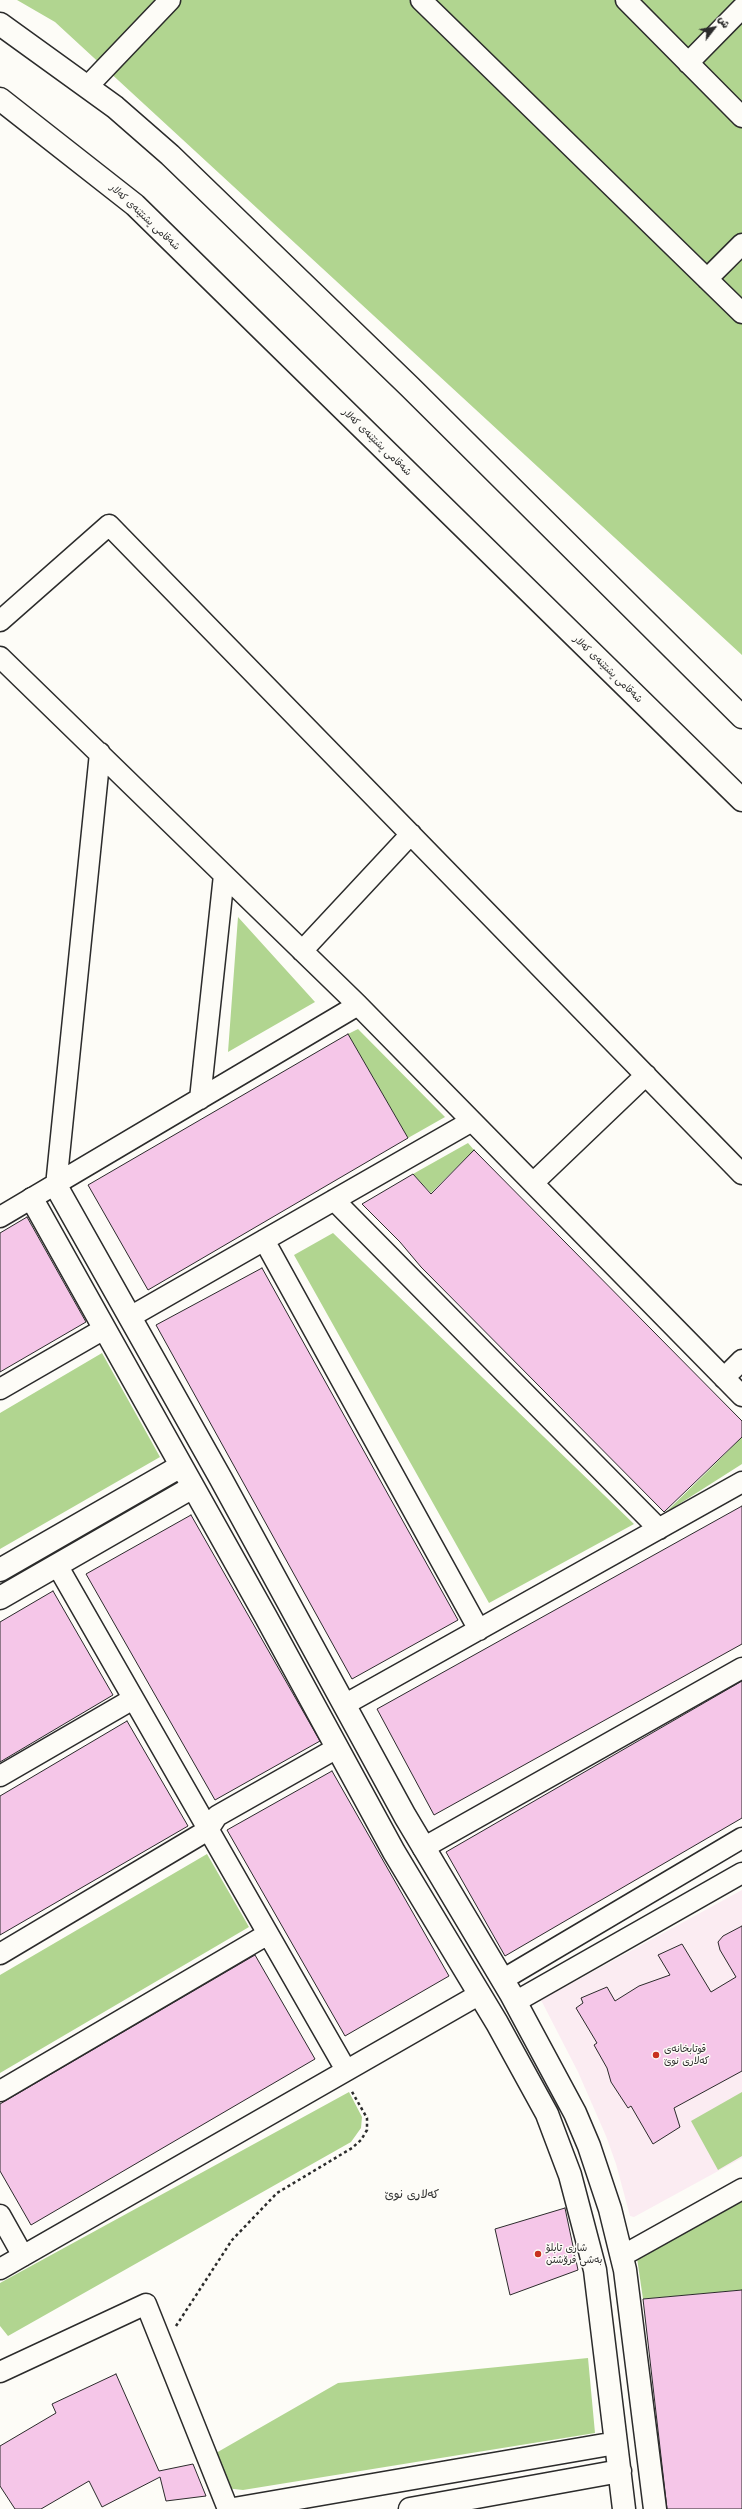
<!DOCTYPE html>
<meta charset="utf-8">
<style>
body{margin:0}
#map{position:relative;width:742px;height:2509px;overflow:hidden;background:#fdfcf7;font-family:Mali,"Playpen Sans Arabic",sans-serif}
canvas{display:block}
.north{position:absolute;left:694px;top:8px;width:40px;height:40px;-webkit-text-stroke:3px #fdfcf7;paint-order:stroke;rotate:59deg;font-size:11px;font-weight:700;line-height:16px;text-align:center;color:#2b2b2b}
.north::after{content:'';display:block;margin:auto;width:14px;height:18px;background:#2b2b2b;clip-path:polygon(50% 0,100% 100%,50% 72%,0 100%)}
</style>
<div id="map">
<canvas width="742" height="2509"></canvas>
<div class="north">ش</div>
</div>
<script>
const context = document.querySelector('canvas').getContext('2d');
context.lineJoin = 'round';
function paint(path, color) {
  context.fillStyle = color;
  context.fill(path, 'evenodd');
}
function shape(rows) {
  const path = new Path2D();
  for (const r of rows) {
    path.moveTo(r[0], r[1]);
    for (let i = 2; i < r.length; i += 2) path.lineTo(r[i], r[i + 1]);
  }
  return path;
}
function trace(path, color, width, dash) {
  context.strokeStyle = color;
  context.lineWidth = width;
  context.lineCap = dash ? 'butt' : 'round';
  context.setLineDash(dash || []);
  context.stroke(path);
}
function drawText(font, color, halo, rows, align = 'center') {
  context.font = font + ' Mali,"Playpen Sans Arabic",sans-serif';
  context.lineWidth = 3;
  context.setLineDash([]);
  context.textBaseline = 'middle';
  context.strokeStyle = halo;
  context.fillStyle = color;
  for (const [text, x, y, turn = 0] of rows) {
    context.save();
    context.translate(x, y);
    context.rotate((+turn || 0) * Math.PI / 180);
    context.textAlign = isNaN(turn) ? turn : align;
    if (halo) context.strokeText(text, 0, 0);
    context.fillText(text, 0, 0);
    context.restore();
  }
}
paint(shape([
 [742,1890,742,2158,634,2217,630,2216,616,2164,606,2136,578,2072,541,2000]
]), '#fbecf2');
paint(shape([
 [17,0,742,0,742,655,55,22],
 [238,917,315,1002,228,1052],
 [358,1029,445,1117,408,1138,348,1034],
 [468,1143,474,1150,431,1193,413,1174],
 [333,1233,634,1524,489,1603,294,1255],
 [102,1353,160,1457,0,1549,0,1413],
 [742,1437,742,1464,665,1513,707,1472],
 [207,1854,249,1927,0,2073,0,1975],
 [349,2092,362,2117,361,2128,351,2142,8,2336,0,2326,0,2283],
 [742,2092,742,2156,718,2170,691,2121],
 [742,2201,742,2290,643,2299,637,2258],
 [588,2358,595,2433,243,2490,225,2488,216,2453,338,2383]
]), '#b1d590');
const building = shape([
 [348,1034,408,1138,148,1290,88,1185,348,1034],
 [474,1150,742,1421,742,1437,664,1512,421,1267,400,1242,362,1204,413,1174,431,1194,474,1150],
 [27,1217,86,1322,0,1372,0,1233,27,1217],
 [262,1268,458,1620,352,1679,156,1325,262,1268],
 [742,1506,742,1644,434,1815,377,1709,742,1506],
 [191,1515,320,1741,215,1800,86,1574,191,1515],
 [53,1591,113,1695,0,1762,0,1622,53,1591],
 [742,1681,742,1818,505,1956,446,1852,742,1681],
 [127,1721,188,1826,0,1935,0,1796,127,1721],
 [332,1771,449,1976,345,2036,227,1830,332,1771],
 [742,1926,742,2071,674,2108,680,2127,653,2144,631,2106,628,2108,611,2082,607,2068,594,2045,597,2043,576,2008,583,2003,581,1998,607,1987,615,2001,639,1986,670,1975,658,1955,682,1944,711,1992,736,1977,720,1950,718,1942,723,1936,742,1926],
 [255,1955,315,2059,31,2225,0,2171,0,2104,255,1955],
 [565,2208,578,2270,510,2295,495,2229,565,2208],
 [742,2290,742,2509,667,2509,643,2299,742,2290],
 [116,2374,159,2471,193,2464,206,2496,166,2501,160,2477,102,2507,89,2481,41,2509,15,2509,0,2486,0,2446,56,2413,52,2404,116,2374]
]);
paint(building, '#f5c6e8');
trace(building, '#2b2b2b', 1);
const minor = shape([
 [421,0,742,313],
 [626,0,742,117],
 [688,63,742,8],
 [87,87,170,0],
 [707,279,742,244],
 [0,621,109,525,742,1174],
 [0,657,358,1005,742,1396],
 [302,951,411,834],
 [200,1099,224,875],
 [533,1183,646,1075],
 [56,1186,100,753],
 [334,1200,659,1529],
 [0,1217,358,1005],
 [264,1240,479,1630],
 [130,1317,472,1121],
 [724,1378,742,1360],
 [0,1389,104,1329],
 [57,1565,346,2070],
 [344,1705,742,1482],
 [0,1776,133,1699],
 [423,1848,742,1668],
 [0,1954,208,1830,217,1816,337,1748],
 [502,1980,742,1838],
 [515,2002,742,1873],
 [0,2091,268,1934],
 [0,2215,23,2256],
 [622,2256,742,2189],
 [0,2269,480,1994],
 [0,2372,146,2304,228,2509]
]);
const tertiary = shape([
 [56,1186,221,1479,405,1816,511,1994,575,2113,589,2146,610,2209,625,2270,655,2509],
 [32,1199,266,1617,394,1852,497,2023,547,2114,570,2175,595,2270,624,2509],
 [0,1570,181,1466],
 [0,1598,193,1487],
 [234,2509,616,2443],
 [410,2509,620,2471]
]);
const trunk = shape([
 [0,24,115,107,170,155,410,387,742,717],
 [0,99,135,205,742,800]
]);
trace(minor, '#2b2b2b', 23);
trace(tertiary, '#2b2b2b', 25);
trace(trunk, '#2b2b2b', 25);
trace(shape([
 [176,2326,232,2240,277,2193,352,2148,361,2140,367,2130,367,2118,351,2090]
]), '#2b2b2b', 2.5, [3, 3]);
trace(minor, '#fdfcf7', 20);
trace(tertiary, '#fdfcf7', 22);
trace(trunk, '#fdfcf7', 22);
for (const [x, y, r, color] of [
 [656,2055,4,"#c8321e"],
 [538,2254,4,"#c8321e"]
]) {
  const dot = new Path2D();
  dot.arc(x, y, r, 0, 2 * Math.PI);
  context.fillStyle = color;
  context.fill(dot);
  trace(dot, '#fdfcf7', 1.5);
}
drawText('10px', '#2b2b2b', '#fdfcf7', [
 ["شەقامی پشتێنەی کەلار",145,217,43],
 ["شەقامی پشتێنەی کەلار",377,442,44],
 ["شەقامی پشتێنەی کەلار",608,669,44]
]);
drawText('10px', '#2b2b2b', '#fdfcf7', [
 ["قوتابخانەی",664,2049],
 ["کەلاری نوێ",664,2061],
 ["شاری تابلۆ",546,2248],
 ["بەشی فرۆشتن",546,2260]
], 'left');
drawText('12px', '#2b2b2b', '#fdfcf7', [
 ["کەلاری نوێ",412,2194]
]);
</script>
